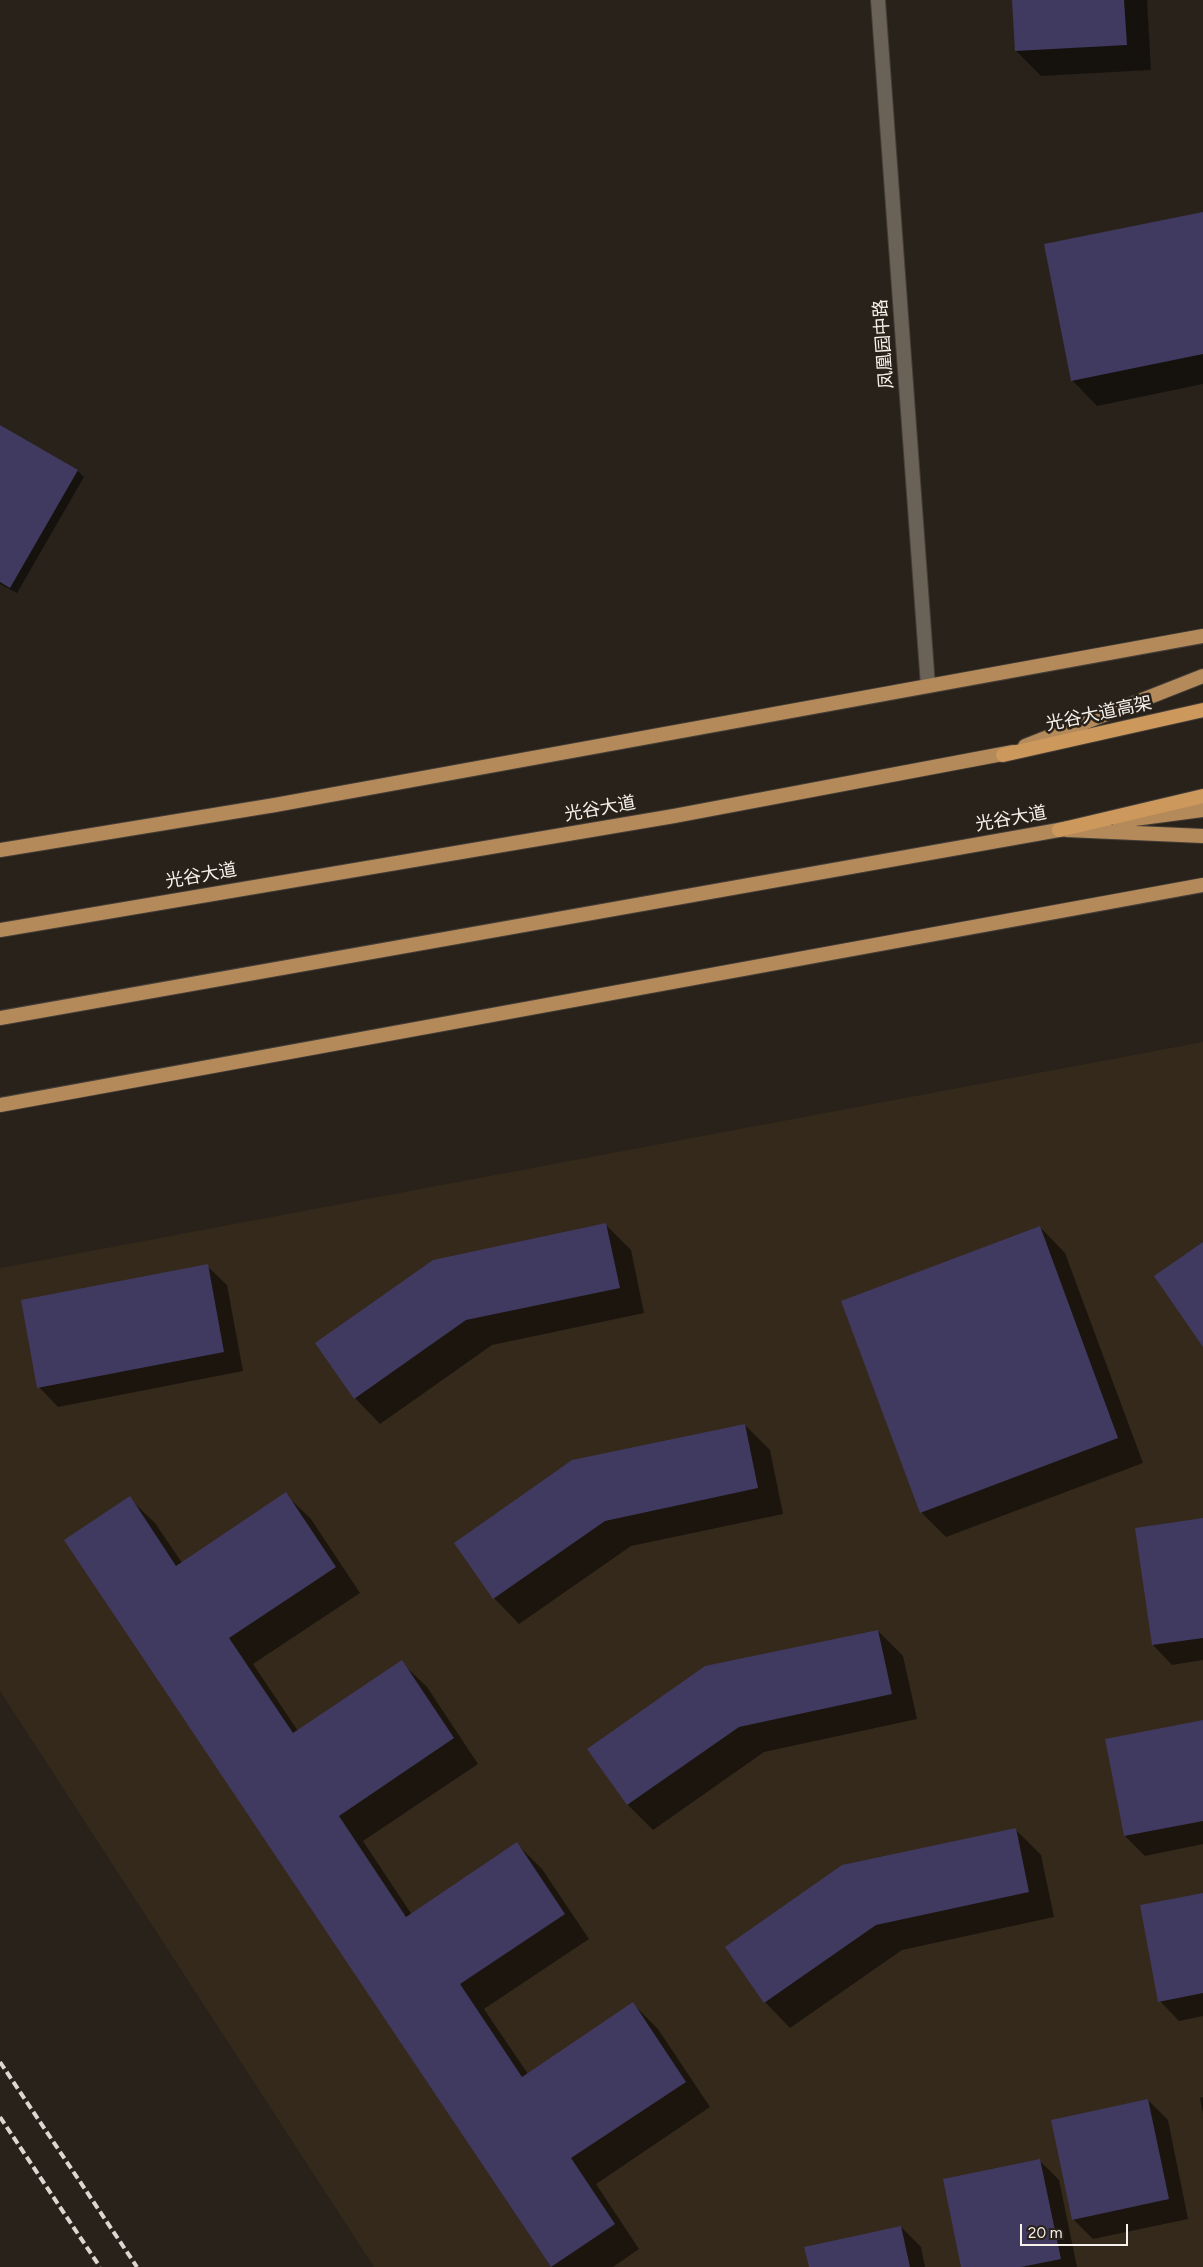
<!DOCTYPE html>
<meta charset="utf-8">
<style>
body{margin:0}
#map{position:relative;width:1203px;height:2267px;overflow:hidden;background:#29221a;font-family:Figtree,sans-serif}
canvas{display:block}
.scale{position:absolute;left:1020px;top:2224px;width:108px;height:22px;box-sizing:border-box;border:2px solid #f6f1eb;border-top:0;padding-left:6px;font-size:15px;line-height:18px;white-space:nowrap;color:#f6f1eb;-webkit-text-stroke:4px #29221a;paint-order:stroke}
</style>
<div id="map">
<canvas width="1203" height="2267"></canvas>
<div class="scale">20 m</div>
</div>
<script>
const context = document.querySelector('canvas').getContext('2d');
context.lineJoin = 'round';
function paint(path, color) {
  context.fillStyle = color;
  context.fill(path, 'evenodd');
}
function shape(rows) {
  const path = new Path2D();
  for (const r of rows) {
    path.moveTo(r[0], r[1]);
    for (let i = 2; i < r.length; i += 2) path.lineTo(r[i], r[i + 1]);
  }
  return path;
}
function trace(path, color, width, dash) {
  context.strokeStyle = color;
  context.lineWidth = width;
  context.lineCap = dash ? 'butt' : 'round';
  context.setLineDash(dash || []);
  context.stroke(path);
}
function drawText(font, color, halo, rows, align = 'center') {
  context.font = font + ' Figtree,"Noto Sans SC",sans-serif';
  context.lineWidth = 5;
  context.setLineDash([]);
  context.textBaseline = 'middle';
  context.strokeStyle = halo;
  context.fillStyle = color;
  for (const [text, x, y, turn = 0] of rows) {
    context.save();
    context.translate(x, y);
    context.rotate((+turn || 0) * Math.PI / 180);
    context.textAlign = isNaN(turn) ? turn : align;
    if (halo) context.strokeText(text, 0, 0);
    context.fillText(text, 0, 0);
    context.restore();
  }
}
paint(shape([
 [1203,1042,1203,2267,374,2267,0,1691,0,1268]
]), '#34291b');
paint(shape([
 [1013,0,1147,0,1151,70,1041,76,1016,51],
 [1203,213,1203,384,1097,406,1072,380],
 [0,426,78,471,84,477,17,593,0,584],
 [606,1225,631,1250,644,1313,492,1345,380,1424,355,1398,317,1343],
 [1040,1227,1065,1253,1143,1463,946,1537,921,1512],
 [207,1266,227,1285,243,1371,58,1407,39,1387],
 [745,1425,770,1450,783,1514,631,1546,519,1624,494,1598,455,1543],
 [285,1494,311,1519,360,1593,253,1664,298,1731,401,1662,427,1687,478,1764,363,1841,412,1915,517,1844,542,1869,589,1939,484,2009,528,2074,633,2004,658,2029,710,2107,596,2184,639,2249,613,2267,551,2267,66,1540,129,1498,155,1523,182,1563],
 [1203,1519,1203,1660,1172,1665,1153,1645],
 [878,1631,903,1656,917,1719,764,1752,653,1830,628,1805,589,1749],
 [1203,1722,1203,1844,1145,1856,1125,1836,1107,1740],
 [1015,1829,1041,1855,1054,1917,902,1950,790,2028,765,2002,727,1947],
 [1203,1894,1203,2016,1179,2021,1160,2001],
 [1203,2097,1203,2114,1200,2098],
 [1148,2100,1168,2120,1188,2219,1093,2239,1073,2219],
 [1039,2160,1059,2180,1077,2267,962,2267],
 [901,2227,921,2247,925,2267,810,2267]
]), '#0007');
paint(shape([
 [1012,0,1124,0,1127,45,1015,51],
 [1203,212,1203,354,1071,381,1044,244],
 [0,425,78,470,10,588,0,582],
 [606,1223,620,1288,466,1320,354,1399,315,1343,433,1260],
 [1040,1226,1118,1438,920,1513,841,1301],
 [1203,1242,1203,1347,1154,1276],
 [208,1264,224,1352,37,1388,21,1300],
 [745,1424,758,1488,605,1521,493,1599,454,1543,572,1460],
 [286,1492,336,1567,229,1638,293,1733,402,1660,454,1738,339,1816,406,1917,517,1842,565,1914,460,1984,522,2077,633,2002,686,2082,571,2158,615,2224,551,2267,64,1540,130,1496,176,1566],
 [1203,1518,1203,1638,1152,1645,1135,1528],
 [878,1630,892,1694,739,1727,627,1805,587,1749,705,1666],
 [1203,1720,1203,1821,1124,1836,1105,1739],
 [1016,1828,1029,1892,876,1925,764,2003,725,1947,842,1865],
 [1203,1893,1203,1993,1158,2002,1140,1905],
 [1148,2099,1169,2199,1072,2220,1051,2120],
 [1040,2159,1061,2259,1021,2267,961,2267,943,2179],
 [901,2226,910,2267,809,2267,804,2247]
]), '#403960');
const minor = shape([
 [878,0,928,686]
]);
const primary = shape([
 [1025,746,1203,676],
 [1119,821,1203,810],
 [1067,830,1203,836],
 [0,850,275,805,1203,636],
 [0,930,674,816,1013,752],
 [0,1018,1070,828],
 [0,1105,1203,885]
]);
const trunk = shape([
 [1003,755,1203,710],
 [1059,830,1203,796]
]);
trace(minor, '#443e38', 16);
trace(primary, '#443e38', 16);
trace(trunk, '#443e38', 16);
trace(minor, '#6a6157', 14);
trace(primary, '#b48a5b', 14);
trace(trunk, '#cc985c', 14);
trace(shape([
 [0,2062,137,2267],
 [0,2117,100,2267]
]), '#dcd7d1', 4, [8, 4]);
drawText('18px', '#f6f1eb', '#29221a', [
 ["凤凰园中路",884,344,-94],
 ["光谷大道高架",1099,714,-12],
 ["光谷大道",600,809,-10],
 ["光谷大道",1011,819,-10],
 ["光谷大道",201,876,-10]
]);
</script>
